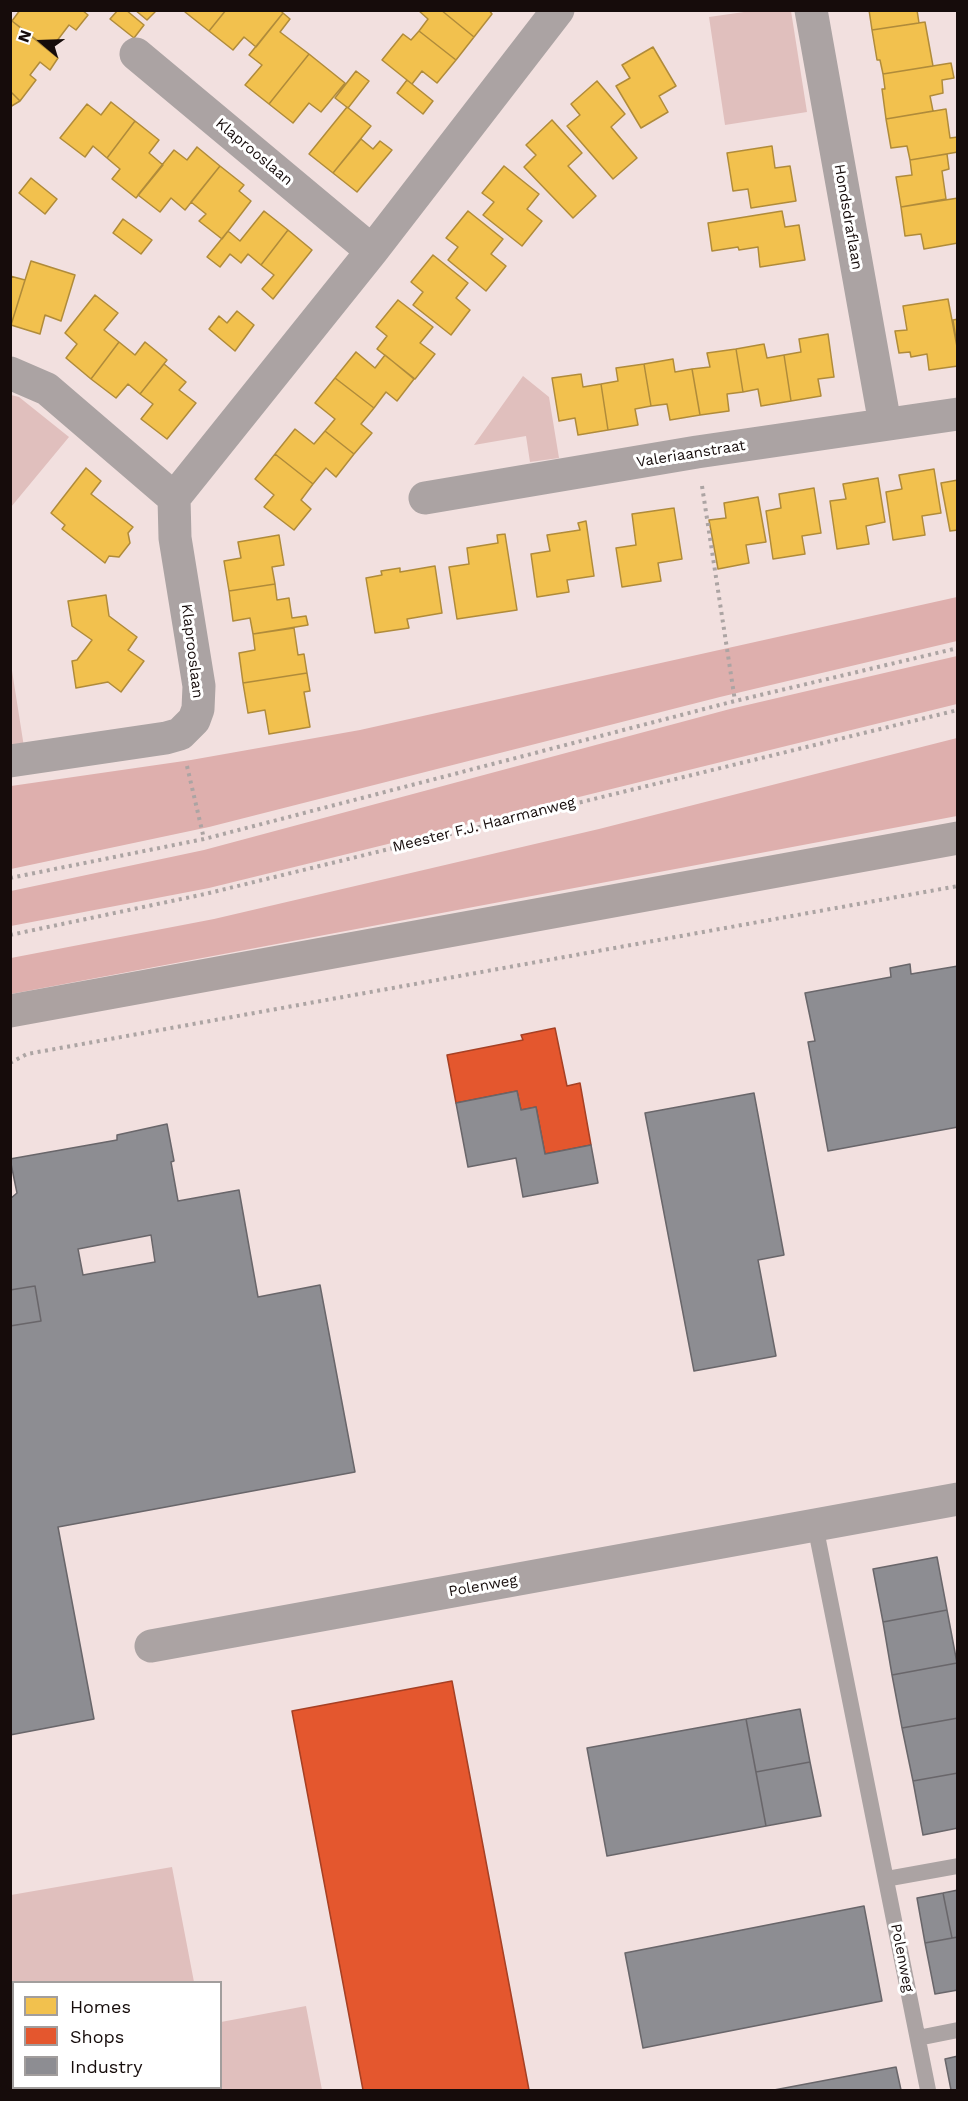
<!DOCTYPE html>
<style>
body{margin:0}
#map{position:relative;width:968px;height:2101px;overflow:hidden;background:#f2e0df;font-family:"Work Sans",sans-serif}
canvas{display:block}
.frame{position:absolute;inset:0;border:12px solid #160c0b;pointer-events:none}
.legend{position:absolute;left:12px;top:1981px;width:210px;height:108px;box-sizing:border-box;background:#fff;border:2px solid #a29e9d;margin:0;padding:8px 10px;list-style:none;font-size:18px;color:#160c0b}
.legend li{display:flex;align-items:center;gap:12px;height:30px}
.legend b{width:30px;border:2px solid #a29e9d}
.north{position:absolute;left:12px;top:12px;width:60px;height:60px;-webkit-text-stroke:4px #fff;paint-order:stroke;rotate:289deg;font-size:16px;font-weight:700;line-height:24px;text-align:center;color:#160c0b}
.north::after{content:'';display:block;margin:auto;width:21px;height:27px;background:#160c0b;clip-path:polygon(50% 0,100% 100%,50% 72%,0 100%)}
</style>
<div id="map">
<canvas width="968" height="2101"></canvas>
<div class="frame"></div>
<ul class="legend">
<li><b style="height:16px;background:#f2c14e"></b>Homes</li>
<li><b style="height:16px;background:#e4572e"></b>Shops</li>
<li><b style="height:16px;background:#8d8d92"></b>Industry</li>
</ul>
<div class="north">N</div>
</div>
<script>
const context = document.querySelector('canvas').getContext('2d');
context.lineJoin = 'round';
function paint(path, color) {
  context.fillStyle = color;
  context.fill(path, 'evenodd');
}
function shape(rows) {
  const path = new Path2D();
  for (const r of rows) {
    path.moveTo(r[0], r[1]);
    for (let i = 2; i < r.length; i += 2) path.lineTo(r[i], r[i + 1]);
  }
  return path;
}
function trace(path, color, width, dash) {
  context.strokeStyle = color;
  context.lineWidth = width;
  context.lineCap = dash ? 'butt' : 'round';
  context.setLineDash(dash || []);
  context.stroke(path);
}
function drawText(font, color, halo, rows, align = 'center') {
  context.font = font + ' "Work Sans",sans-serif';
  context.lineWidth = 6;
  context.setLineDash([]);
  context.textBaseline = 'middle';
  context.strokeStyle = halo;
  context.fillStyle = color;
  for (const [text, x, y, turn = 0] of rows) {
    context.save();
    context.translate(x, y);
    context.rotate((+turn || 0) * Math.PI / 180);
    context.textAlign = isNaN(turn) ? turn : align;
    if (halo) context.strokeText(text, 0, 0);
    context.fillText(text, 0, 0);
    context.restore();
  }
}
paint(shape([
 [751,11,791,11,807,112,725,125,709,17],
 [523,376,549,397,559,458,530,462,526,436,474,445],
 [11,395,19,397,69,437,11,507],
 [10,658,24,747,10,749],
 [172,1867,194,1982,14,1982,14,2088,220,2088,221,2022,306,2006,322,2090,11,2090,11,1895]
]), '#e0bfbd');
paint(shape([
 [957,597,957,641,720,697,209,827,11,869,11,786,191,760,360,730],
 [957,656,957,704,209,888,11,926,11,891,204,850,730,709],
 [957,738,957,816,11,994,11,958,214,919,599,829]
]), '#deafad');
const homes = shape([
 [20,10,82,10,88,15,76,30,69,25,50,50,12,21,20,10],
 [118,10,126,10,144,25,134,38,110,19,118,10],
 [135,10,153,10,155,12,147,20,135,10],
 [187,10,226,10,209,31,185,12,187,10],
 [226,10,280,10,283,13,256,47,244,37,233,50,209,31,226,10],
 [418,10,441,10,474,37,456,60,419,31,428,19,418,10],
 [441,10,489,10,492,14,474,37,441,10],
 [869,10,917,10,919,23,872,30,869,10],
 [283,13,290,19,280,32,309,54,269,104,245,85,262,65,249,55,283,13],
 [12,21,58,58,50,70,40,62,30,75,36,80,20,101,10,91,10,23,12,21],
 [925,22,933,66,883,74,880,60,877,60,872,30,925,22],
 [419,31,456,60,437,83,422,71,412,84,382,60,403,34,411,40,419,31],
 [653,47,676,86,659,96,668,112,641,128,616,86,630,78,622,65,653,47],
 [309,54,345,83,321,112,309,103,293,123,269,104,309,54],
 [951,63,954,78,942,80,943,93,930,96,933,111,886,119,882,89,885,89,883,74,951,63],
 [356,71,369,81,348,108,335,98,356,71],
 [407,80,433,101,423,114,397,93,407,80],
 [597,81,625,114,611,127,637,158,613,179,567,126,580,115,571,104,597,81],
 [10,91,20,101,10,107,10,91],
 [111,102,135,121,107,158,93,146,85,157,60,138,87,104,101,115,111,102],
 [347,107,371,126,333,173,309,154,347,107],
 [946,109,950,138,958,137,958,152,910,160,907,146,891,148,886,119,946,109],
 [552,120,582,153,568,166,596,196,573,218,524,167,536,155,526,145,552,120],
 [135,121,159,140,149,153,163,165,136,198,112,179,120,169,107,158,135,121],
 [361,139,373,149,380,141,392,150,357,192,333,173,361,139],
 [772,146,775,168,790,166,796,201,751,208,748,189,733,191,727,153,772,146],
 [197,147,220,166,185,210,171,198,160,212,138,195,174,150,187,160,197,147],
 [947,154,949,169,942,171,946,199,901,207,896,177,912,175,910,160,947,154],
 [220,166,244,185,239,191,251,201,222,239,199,221,206,214,191,202,220,166],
 [504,166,539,194,527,209,542,221,522,246,483,215,494,202,482,193,504,166],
 [31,178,57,199,45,214,19,193,31,178],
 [958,198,958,243,924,249,921,234,905,236,901,207,958,198],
 [264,211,288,230,261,265,248,254,241,263,230,254,220,267,207,257,228,231,240,241,264,211],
 [468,211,503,239,491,254,506,266,486,291,448,260,458,247,446,238,468,211],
 [782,211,785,227,799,225,805,260,760,267,758,247,739,250,738,247,712,251,708,223,782,211],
 [123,219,152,240,141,254,113,233,123,219],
 [288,230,312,250,273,299,262,289,274,275,261,265,288,230],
 [433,255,468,283,456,298,470,310,451,335,413,305,423,292,411,282,433,255],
 [31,261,75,275,61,321,45,315,40,334,11,325,31,261],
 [10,276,25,280,11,325,10,324,10,276],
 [95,295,118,313,104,330,119,342,91,379,66,358,77,344,65,333,95,295],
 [948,299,958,352,958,366,929,370,927,354,911,357,910,352,899,353,895,331,907,330,903,306,948,299],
 [398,300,433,327,420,343,435,354,415,379,377,349,387,336,376,327,398,300],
 [237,311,254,325,235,351,209,329,219,316,227,323,237,311],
 [958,319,958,352,953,320,958,319],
 [828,334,834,377,818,379,821,396,791,401,784,355,801,352,799,339,828,334],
 [119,342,135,355,145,342,167,360,140,394,128,384,116,398,91,379,119,342],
 [764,344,767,358,784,355,791,401,761,406,758,389,743,392,736,349,764,344],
 [736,349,743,392,727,394,729,411,700,415,692,369,710,367,707,353,736,349],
 [356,352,375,368,385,355,414,379,397,401,386,392,374,408,335,378,356,352],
 [673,359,675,372,692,369,700,415,670,420,667,404,651,406,644,364,673,359],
 [164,364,186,382,179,390,196,403,167,439,141,419,153,404,140,394,164,364],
 [644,364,651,406,635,409,638,425,608,430,601,384,618,381,616,368,644,364],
 [581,374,583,387,601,384,608,430,578,435,575,418,559,421,552,378,581,374],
 [335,378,374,408,361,424,372,433,354,454,325,431,335,419,315,403,335,378],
 [295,429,314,444,325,431,354,454,336,477,326,468,313,484,275,454,295,429],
 [275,454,313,484,301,500,311,509,294,530,264,507,274,495,255,479,275,454],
 [86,468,101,481,91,494,133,527,128,533,130,543,119,557,109,556,105,563,62,529,65,525,51,513,86,468],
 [934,469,941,513,922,516,925,535,893,540,886,492,902,489,899,475,934,469],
 [878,478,885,522,866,526,869,544,837,549,830,501,846,499,843,484,878,478],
 [958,480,958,530,950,531,941,483,958,480],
 [814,488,821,533,802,536,805,554,773,559,766,511,781,508,779,494,814,488],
 [758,497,766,542,746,545,749,563,718,569,709,520,726,518,724,503,758,497],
 [674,508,682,559,658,563,661,581,622,587,616,548,636,545,632,514,674,508],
 [586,521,594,576,567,580,569,592,537,597,531,554,550,551,547,535,580,530,578,523,586,521],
 [505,534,517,610,457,619,449,567,469,564,467,548,498,543,497,535,505,534],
 [279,535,284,565,272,567,275,584,229,591,224,561,241,558,238,542,279,535],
 [435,566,442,613,407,619,409,628,375,633,366,578,382,575,381,571,400,568,400,572,435,566],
 [275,584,277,600,289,598,292,618,306,616,308,625,253,634,250,618,233,621,229,591,275,584],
 [106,595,109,616,137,637,128,650,144,661,121,692,108,682,76,688,72,661,77,660,92,640,72,626,68,601,106,595],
 [294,628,298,655,304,654,307,673,243,683,239,653,255,650,253,634,294,628],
 [307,673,310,691,304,692,310,727,269,734,265,710,248,713,243,683,307,673]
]);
paint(homes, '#f2c14e');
trace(homes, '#b08b3a', 1.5);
const shops = shape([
 [555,1028,567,1086,580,1083,591,1145,545,1154,536,1107,521,1110,517,1091,456,1103,447,1055,523,1040,521,1035,555,1028],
 [452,1681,529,2090,363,2090,292,1711,452,1681]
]);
paint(shops, '#e4572e');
trace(shops, '#a64024', 1.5);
const industry = shape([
 [910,964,911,974,958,966,958,1127,828,1151,808,1042,815,1041,805,993,891,977,890,968,910,964],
 [517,1091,521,1110,536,1107,545,1154,591,1145,598,1183,523,1197,516,1158,468,1167,456,1103,517,1091],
 [754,1093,784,1255,758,1260,776,1356,694,1371,645,1113,754,1093],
 [167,1124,174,1161,171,1162,178,1201,239,1190,258,1297,320,1285,355,1472,58,1527,94,1719,10,1735,10,1326,41,1321,35,1286,10,1290,10,1199,17,1193,10,1159,117,1140,117,1135,167,1124],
 [151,1235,155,1262,83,1275,78,1249,151,1235],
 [35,1286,41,1321,10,1326,10,1290,35,1286],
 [937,1557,947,1610,883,1622,873,1569,937,1557],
 [947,1610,957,1663,892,1675,883,1622,947,1610],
 [957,1663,958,1718,902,1728,892,1675,957,1663],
 [800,1709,810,1762,756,1772,746,1719,800,1709],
 [958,1718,958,1773,913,1781,902,1728,958,1718],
 [746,1719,766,1826,607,1856,587,1748,746,1719],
 [810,1762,821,1816,766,1826,756,1772,810,1762],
 [958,1773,958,1828,923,1835,913,1781,958,1773],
 [958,1890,958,1937,952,1938,943,1893,958,1890],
 [943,1893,952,1938,925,1943,917,1898,943,1893],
 [864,1906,882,2001,643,2048,625,1953,864,1906],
 [958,1937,958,1990,935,1994,925,1943,958,1937],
 [958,2056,958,2090,951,2090,945,2059,958,2056],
 [896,2067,901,2090,774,2090,896,2067]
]);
paint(industry, '#8d8d92');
trace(industry, '#69666a', 1.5);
trace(shape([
 [702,486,735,701],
 [187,766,204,839],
 [10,878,204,839,735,701,958,648],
 [10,935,205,894,958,710],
 [10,1063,27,1054,958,886]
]), '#aca4a3', 4, [3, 4.5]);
trace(shape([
 [815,1525,928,2090],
 [886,1879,958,1866],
 [918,2038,958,2030]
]), '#aba3a3', 16);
trace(shape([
 [811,10,885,424],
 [136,54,372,251],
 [10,373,47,389,174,498],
 [425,498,697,452,958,414],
 [10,761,166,738,180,734,194,720,198,709,199,686,175,538,174,498,372,251,558,10],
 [151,1646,958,1499]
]), '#aba3a3', 33);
trace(shape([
 [10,1011,958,838]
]), '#aca2a1', 33);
drawText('15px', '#160c0b', '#fff', [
 ["Klaprooslaan",254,152,40],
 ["Hondsdraflaan",848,217,80],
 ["Valeriaanstraat",691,454,-9],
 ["Klaprooslaan",192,651,83],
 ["Meester F.J. Haarmanweg",484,825,-14],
 ["Polenweg",483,1586,-10],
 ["Polenweg",902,1958,79]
]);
</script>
